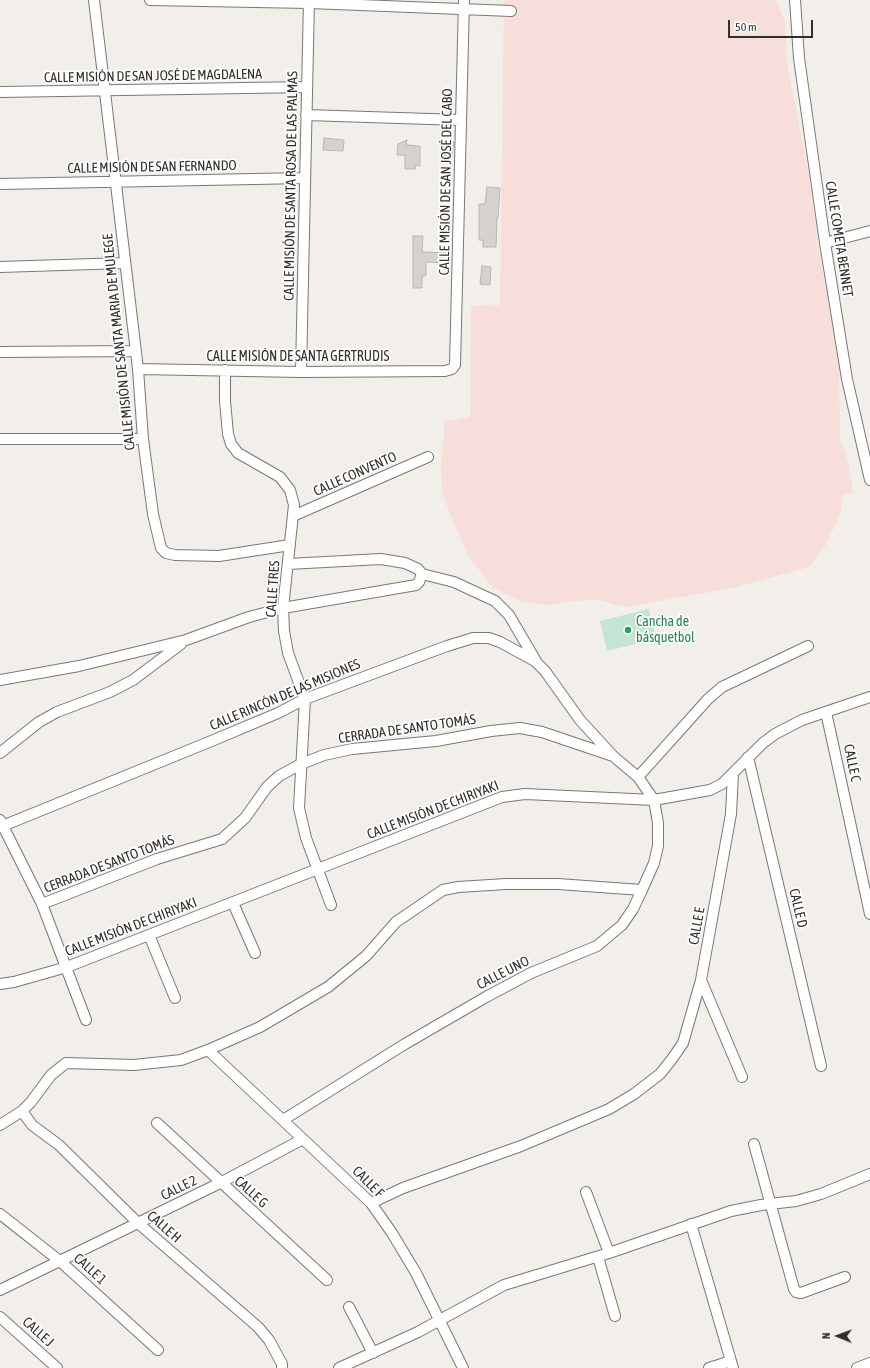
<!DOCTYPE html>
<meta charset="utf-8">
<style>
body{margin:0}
#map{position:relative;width:870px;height:1368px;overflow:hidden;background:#f2eee9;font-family:"Asap Condensed",sans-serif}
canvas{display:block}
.north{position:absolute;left:818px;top:1316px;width:40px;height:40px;-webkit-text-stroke:3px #fff;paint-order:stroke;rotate:271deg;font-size:11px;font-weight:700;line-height:16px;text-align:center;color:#302f2d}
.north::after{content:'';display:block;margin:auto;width:14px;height:18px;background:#302f2d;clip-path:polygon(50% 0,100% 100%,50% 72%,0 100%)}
.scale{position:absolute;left:728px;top:20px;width:85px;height:18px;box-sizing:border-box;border:2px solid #302f2d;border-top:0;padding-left:5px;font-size:12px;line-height:14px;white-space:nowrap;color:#302f2d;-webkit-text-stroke:3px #fff;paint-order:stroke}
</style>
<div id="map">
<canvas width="870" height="1368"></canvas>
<div class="north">N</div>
<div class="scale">50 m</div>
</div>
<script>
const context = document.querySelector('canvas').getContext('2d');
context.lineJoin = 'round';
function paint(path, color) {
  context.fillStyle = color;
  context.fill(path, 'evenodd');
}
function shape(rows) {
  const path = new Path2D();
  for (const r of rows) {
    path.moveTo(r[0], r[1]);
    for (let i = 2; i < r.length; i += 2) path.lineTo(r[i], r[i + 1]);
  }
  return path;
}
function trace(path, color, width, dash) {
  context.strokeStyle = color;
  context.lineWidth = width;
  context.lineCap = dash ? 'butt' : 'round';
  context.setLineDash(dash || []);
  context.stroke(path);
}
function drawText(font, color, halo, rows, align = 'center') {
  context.font = font + ' "Asap Condensed",sans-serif';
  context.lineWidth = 3.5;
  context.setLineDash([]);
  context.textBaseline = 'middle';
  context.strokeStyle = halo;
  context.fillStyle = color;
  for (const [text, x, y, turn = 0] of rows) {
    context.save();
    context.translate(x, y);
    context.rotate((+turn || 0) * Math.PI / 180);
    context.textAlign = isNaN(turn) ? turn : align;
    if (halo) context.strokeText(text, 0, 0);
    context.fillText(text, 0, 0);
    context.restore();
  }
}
paint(shape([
 [504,0,776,0,785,22,787,64,809,176,818,246,834,331,839,368,840,437,848,461,853,493,843,494,840,515,824,548,809,567,733,588,625,607,594,599,545,605,523,602,493,588,467,554,445,501,442,487,441,465,445,421,458,420,470,416,471,306,500,305]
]), '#f8dedb');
paint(shape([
 [649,609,656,639,607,651,600,621]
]), '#c4e4d4');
const building = shape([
 [324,138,344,140,343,151,323,150,324,138],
 [407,140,406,145,420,146,420,166,416,165,415,169,405,169,405,155,397,155,398,144,407,140],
 [444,141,454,142,452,156,442,155,444,141],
 [487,187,500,188,498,218,497,218,496,247,483,247,483,240,479,240,479,204,485,204,487,187],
 [413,236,423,236,422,252,449,253,449,263,426,262,426,275,422,277,422,288,413,288,413,236],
 [482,266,491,267,490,285,480,284,482,266]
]);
paint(building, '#d5d1cd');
trace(building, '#bab6b1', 1);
const minor = shape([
 [94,0,138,369,143,439,153,514,161,548,166,553,175,555,219,556,290,545],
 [150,0,309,3,511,11],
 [795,0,799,58,825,243,847,379,870,480],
 [0,92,307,87],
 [306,115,461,120],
 [0,184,305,178],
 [825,243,870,231],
 [0,267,125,263],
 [0,352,135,351],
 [138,369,301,372,445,371,452,369,455,365,464,0],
 [225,370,225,401,228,434,231,444,238,453,280,477,290,490,294,505,283,608,284,631,288,653,305,699,299,808,306,838,331,905],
 [301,372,309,0],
 [0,439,143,439],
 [293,516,428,457],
 [288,564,381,559,405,563,418,569,422,574,454,582,495,601,509,615,536,661],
 [0,680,79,666,186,640,249,617,283,608,416,585,419,582,422,574],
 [826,712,870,914],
 [0,753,39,722,57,712,110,692,133,680,181,644],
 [748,757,821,1066],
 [638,777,708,699,722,687,808,646],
 [0,820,42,904,86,1020],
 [0,827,214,740,278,713,305,699,447,646,473,638,489,638,500,642,535,661,545,671,580,720,613,756],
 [233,903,255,953],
 [42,904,157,859,222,839,245,818,267,787,279,776,301,764,324,755,352,749,436,741,491,731,520,728,542,732,613,756,638,777,654,800,658,823,658,846,654,863,642,890,633,909,622,925,597,946,531,973,486,997,405,1044,283,1120],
 [149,935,175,998],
 [701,980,742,1077],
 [0,984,14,982,67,967,502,797,525,794,654,800,710,790,722,784,763,743,775,734,802,720,870,697],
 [208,1050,371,1203,392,1233,416,1273,463,1368],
 [22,1111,32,1125,59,1145,138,1223,258,1327,269,1340,282,1364,282,1368],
 [157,1123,327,1280],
 [0,1125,22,1111,31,1102,51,1075,66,1063,134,1065,181,1060,208,1050,260,1027,328,987,366,956,396,922,443,890,458,887,506,884,558,884,642,890],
 [754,1144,794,1289,796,1292,801,1293,845,1277],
 [586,1192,609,1253],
 [371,1203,403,1188,521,1146,609,1109,634,1094,660,1074,672,1059,683,1043,701,980,731,814,733,773],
 [0,1214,61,1262,158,1350],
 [691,1224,733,1368],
 [598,1257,615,1316],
 [0,1290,220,1183,303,1139],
 [349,1307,373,1353],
 [0,1317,57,1368],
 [339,1368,418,1332,504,1285,609,1253,731,1211,761,1205,796,1201,821,1194,870,1174],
 [709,1368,731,1361],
 [857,1368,870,1363]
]);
trace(minor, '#7b7874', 12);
trace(minor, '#fff', 10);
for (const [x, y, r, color] of [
 [628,630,4,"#2e9e5b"]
]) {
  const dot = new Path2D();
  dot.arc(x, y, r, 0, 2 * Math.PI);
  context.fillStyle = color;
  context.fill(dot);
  trace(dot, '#fff', 1.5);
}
drawText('14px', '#302f2d', '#fff', [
 ["CALLE MISIÓN DE SAN JOSÉ DE MAGDALENA",153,76,-1],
 ["CALLE MISIÓN DE SAN FERNANDO",152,167,-1],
 ["CALLE MISIÓN DE SAN JOSÉ DEL CABO",446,182,-89],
 ["CALLE MISIÓN DE SANTA ROSA DE LAS PALMAS",291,186,-89],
 ["CALLE COMETA BENNET",839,239,81],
 ["CALLE MISIÓN DE SANTA MARIA DE MULEGE",119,342,-96],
 ["CALLE MISIÓN DE SANTA GERTRUDIS",298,357],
 ["CALLE CONVENTO",355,474,-24],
 ["CALLE TRES",273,589,-86],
 ["CALLE RINCÓN DE LAS MISIONES",285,695,-23],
 ["CERRADA DE SANTO TOMÁS",407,729,-8],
 ["CALLE C",852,763,78],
 ["CALLE MISIÓN DE CHIRIYAKI",433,810,-21],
 ["CERRADA DE SANTO TOMÁS",109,864,-21],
 ["CALLE D",798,908,77],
 ["CALLE E",697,926,-80],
 ["CALLE MISIÓN DE CHIRIYAKI",131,927,-21],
 ["CALLE UNO",503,973,-27],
 ["CALLE F",368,1182,45],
 ["CALLE 2",179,1188,-26],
 ["CALLE G",251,1192,42],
 ["CALLE H",164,1227,41],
 ["CALLE 1",90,1269,42],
 ["CALLE J",38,1332,42]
]);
drawText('14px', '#27864d', '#fff', [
 ["Cancha de",636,622],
 ["básquetbol",636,638]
], 'left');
</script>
